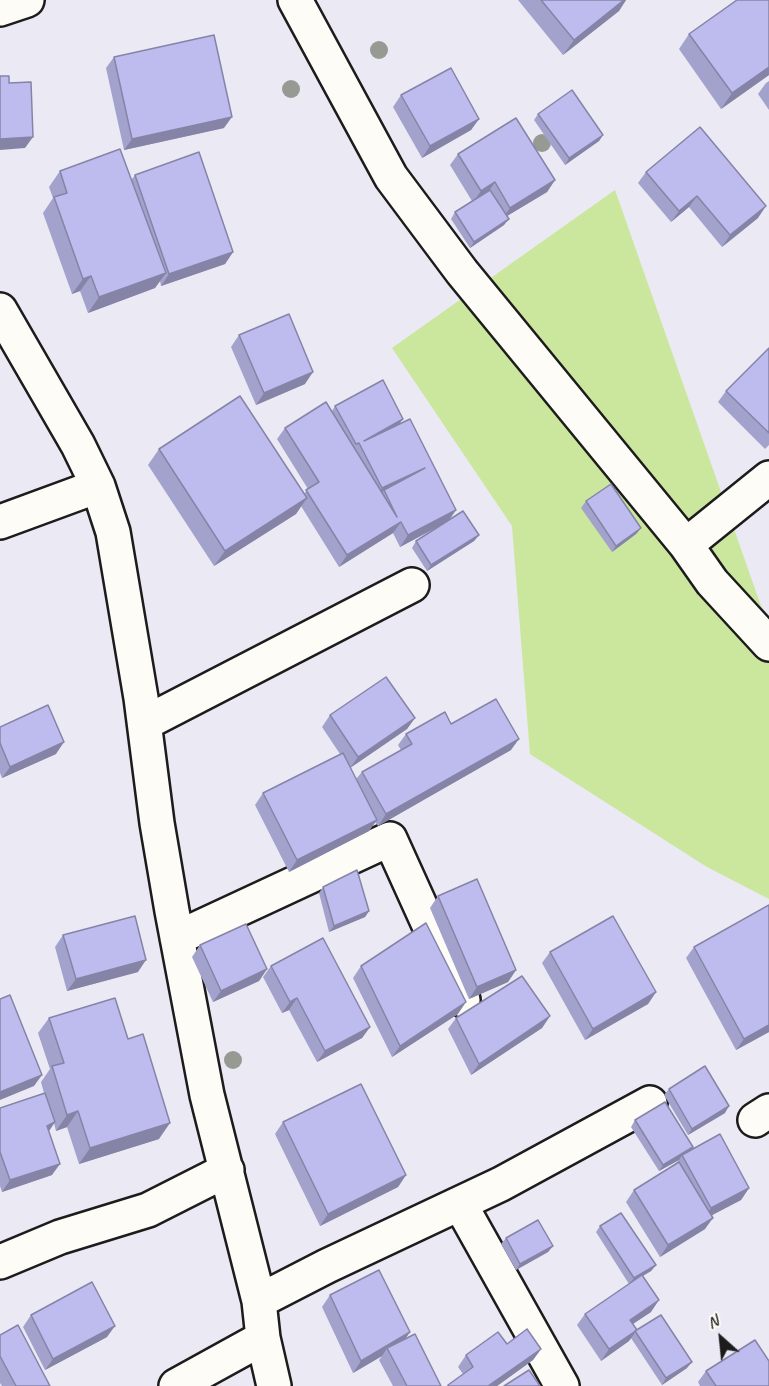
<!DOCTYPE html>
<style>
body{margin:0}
#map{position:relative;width:769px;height:1386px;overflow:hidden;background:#eae9f4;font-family:Caveat,sans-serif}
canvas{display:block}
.north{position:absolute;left:691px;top:1308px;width:60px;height:60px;-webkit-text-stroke:4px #fdfcf7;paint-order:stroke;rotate:333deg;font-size:16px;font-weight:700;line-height:24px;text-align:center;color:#1c1c1c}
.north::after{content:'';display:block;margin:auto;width:21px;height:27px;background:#1c1c1c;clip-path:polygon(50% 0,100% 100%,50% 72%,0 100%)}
</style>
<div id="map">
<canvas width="769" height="1386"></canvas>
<div class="north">N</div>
</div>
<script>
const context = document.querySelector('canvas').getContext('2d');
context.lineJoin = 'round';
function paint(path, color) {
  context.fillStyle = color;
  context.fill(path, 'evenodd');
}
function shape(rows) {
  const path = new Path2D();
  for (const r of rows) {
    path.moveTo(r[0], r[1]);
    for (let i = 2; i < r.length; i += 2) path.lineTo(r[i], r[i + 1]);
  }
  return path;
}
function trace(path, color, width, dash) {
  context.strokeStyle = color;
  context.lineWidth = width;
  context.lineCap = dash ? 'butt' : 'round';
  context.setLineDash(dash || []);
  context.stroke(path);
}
paint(shape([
 [615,190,761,606,769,616,769,899,707,867,530,754,512,526,392,348]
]), '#cbe69d');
const minor = shape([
 [295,0,391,177,462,272,686,545,712,582,769,644],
 [0,9,27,0],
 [0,310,78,445,98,486,113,532,141,698,157,823,172,911,207,1095,259,1301,263,1338,274,1386],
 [0,522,98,486],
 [686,545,769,478],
 [145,723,412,585],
 [177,938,390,839,463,1000],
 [755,1120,769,1111],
 [460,1204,562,1386],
 [0,1262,60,1237,148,1210,227,1170],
 [259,1301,327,1266,501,1184,650,1103],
 [176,1386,263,1338]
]);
trace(minor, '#1c1c1c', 38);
trace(minor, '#fdfcf7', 33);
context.fillStyle = '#969a93';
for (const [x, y] of [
 [379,50],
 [291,89],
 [542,143],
 [233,1060]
]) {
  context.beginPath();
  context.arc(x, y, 9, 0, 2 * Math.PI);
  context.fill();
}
paint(shape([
 [518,0,626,0,619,11,563,55],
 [689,34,769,75,721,109,679,49],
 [114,57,224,128,124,150,106,68],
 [769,81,769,110,758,94,766,83],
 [401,95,479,119,471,130,422,158,393,107],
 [538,114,603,135,599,141,565,165,534,120],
 [458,154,555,180,547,192,507,216,504,225,470,248,451,219,455,212,472,201,450,165],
 [60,171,132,179,135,175,233,252,225,264,161,286,160,281,155,288,88,313,80,291,72,294,43,213,53,198,49,187],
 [646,172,758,218,722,247,689,207,671,222,638,183],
 [239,335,305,384,256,405,231,347],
 [769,348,769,445,765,449,718,402,726,391],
 [335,406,400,424,456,510,450,519,479,535,474,541,427,571,412,548,416,541,440,526,400,547,393,533,339,567,301,506,296,514,214,566,148,465,159,449,304,494,308,489,277,439,285,428,332,411],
 [586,501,641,528,636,534,612,552,581,508],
 [330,715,415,718,407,729,350,768,356,779,362,772,401,750,398,745,406,734,451,724,511,750,378,826,375,822,369,831,289,872,255,805,263,793,340,754,322,727],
 [0,727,56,754,2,778,0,773],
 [323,887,369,911,365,917,329,932,319,893],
 [438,896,516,970,508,982,469,999,430,908],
 [769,905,769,1032,736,1050,686,958,694,947],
 [63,935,138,972,67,991,55,947],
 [200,945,267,969,259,981,213,1002,192,957],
 [550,952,656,992,648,1004,585,1040,542,963],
 [271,966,370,1027,362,1038,317,1062,289,1010,282,1013,263,977],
 [361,966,458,1014,392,1057,353,978],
 [550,1016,542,1028,471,1075,448,1029,456,1018],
 [49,1018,159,1139,79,1164,67,1127,56,1131,54,1123,49,1131,52,1175,2,1192,0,1186,0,1108,44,1093,41,1082,50,1069,38,1033],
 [669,1089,725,1113,688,1135,664,1095],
 [635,1120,692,1150,749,1188,741,1200,711,1215,705,1229,660,1257,626,1202,634,1190,675,1164,679,1160,659,1171,631,1127],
 [283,1122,406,1175,398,1187,320,1226,275,1134],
 [600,1226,656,1265,651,1271,643,1276,651,1312,633,1324,637,1330,687,1368,662,1385,631,1338,629,1341,601,1361,577,1325,585,1314,629,1284,596,1232],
 [506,1238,553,1246,548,1252,516,1270,501,1244],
 [330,1295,405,1339,441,1386,393,1386,379,1360,382,1356,353,1373,322,1307],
 [31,1315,107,1337,45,1370,23,1327],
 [0,1335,50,1386,2,1386,0,1383],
 [507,1344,541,1349,533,1360,497,1386,447,1386,463,1374,458,1367,466,1355],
 [706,1371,769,1386,700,1386,698,1382]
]), '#a3a2cd');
paint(shape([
 [624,0,626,0,619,11,563,55,574,40],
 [769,67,769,75,721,109,732,93],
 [232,117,224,128,124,150,132,139],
 [479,119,471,130,422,158,430,146],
 [603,135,599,141,565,165,569,158],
 [33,137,25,148,0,150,0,139],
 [555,180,547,192,502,219,510,208],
 [495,182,487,194,473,202,481,191],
 [697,196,689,207,671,222,679,211],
 [766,206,758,218,722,247,730,235],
 [509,219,504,225,470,248,474,242],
 [233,252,225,264,161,286,169,274],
 [166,273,155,288,88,313,99,297],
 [91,276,80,291,72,294,83,279],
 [313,372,305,384,256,405,264,393],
 [403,419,395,430,364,441],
 [425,468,384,490,380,497,374,500,382,488],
 [307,498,296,514,214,566,225,551],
 [456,510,448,521,400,547,408,535],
 [401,522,393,533,339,567,347,555],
 [641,528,636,534,612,552,616,546],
 [479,535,474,541,427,571,431,565],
 [415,718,407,729,350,768,358,757],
 [519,739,511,750,378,826,386,814],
 [64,742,56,754,2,778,10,767],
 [377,820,369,831,289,872,297,860],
 [369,911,365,917,329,932,334,926],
 [146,960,138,972,67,991,76,979],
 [267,969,259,981,213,1002,221,991],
 [516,970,508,982,469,999,477,987],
 [656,992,648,1004,585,1040,593,1029],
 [297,998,289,1010,282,1013,290,1002],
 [466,1002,458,1014,392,1057,400,1046],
 [550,1016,542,1028,471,1075,479,1064],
 [769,1025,769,1032,736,1050,744,1039],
 [370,1027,362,1038,317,1062,325,1051],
 [42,1075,34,1086,0,1100,0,1092],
 [729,1106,725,1113,688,1135,692,1129],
 [78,1111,67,1127,56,1131,67,1115],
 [55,1122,47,1134,47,1126],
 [170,1123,159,1139,79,1164,90,1148],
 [693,1147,689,1154,682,1155,679,1160,659,1171,663,1165],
 [60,1164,52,1175,2,1192,10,1180],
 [406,1175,398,1187,320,1226,328,1214],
 [749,1188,741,1200,703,1220,711,1208],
 [713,1218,705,1229,660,1257,668,1245],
 [553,1246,548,1252,516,1270,520,1264],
 [656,1265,651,1271,629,1284,634,1278],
 [659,1300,651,1312,622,1331,630,1320],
 [115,1326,107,1337,45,1370,53,1359],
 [637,1330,629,1341,601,1361,609,1349],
 [410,1332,402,1344,387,1348,382,1356,353,1373,361,1361],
 [541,1349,533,1360,497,1386,488,1386],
 [692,1362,687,1368,662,1385,666,1378]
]), '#8584a7');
const building = shape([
 [541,0,624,0,574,40,541,0],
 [737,0,769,0,769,67,732,93,689,34,737,0],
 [214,35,232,117,132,139,114,57,214,35],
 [451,68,479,119,430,146,401,95,451,68],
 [0,76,9,76,9,83,31,82,33,137,0,139,0,76],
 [572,90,603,135,569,158,538,114,572,90],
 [516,118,555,180,510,208,495,182,481,191,458,154,516,118],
 [700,127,766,206,730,235,697,196,679,211,646,172,700,127],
 [120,149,166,273,99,297,91,276,83,279,54,197,67,193,60,171,120,149],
 [199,152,233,252,169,274,135,175,199,152],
 [490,190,509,219,474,242,455,212,490,190],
 [289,314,313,372,264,393,239,335,289,314],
 [769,348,769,433,726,391,769,348],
 [383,380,403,419,364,441,410,419,456,510,408,535,401,522,347,555,306,490,319,482,285,428,326,402,397,517,384,490,425,468,382,488,359,443,356,444,335,406,383,380],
 [240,396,307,498,225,551,159,449,240,396],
 [611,484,641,528,616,546,586,501,611,484],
 [463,511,479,535,431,565,416,541,463,511],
 [386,677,415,718,358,757,330,715,386,677],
 [496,699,519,739,386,814,362,772,412,744,406,734,445,712,451,724,496,699],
 [48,705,64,742,10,767,0,743,0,727,48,705],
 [343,753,377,820,297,860,263,793,343,753],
 [357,870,369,911,334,926,323,887,357,870],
 [477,879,516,970,477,987,438,896,477,879],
 [769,905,769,1025,744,1039,694,947,769,905],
 [135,916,146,960,76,979,63,935,135,916],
 [613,916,656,992,593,1029,550,952,613,916],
 [426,923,466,1002,400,1046,361,966,426,923],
 [246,924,267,969,221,991,200,945,246,924],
 [323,938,370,1027,325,1051,297,998,290,1002,271,966,323,938],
 [522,976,550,1016,479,1064,456,1018,522,976],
 [10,995,42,1075,0,1092,0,999,10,995],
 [115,998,128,1039,143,1034,170,1123,90,1148,78,1111,67,1115,52,1066,64,1063,49,1018,115,998],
 [705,1066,729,1106,692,1129,669,1089,705,1066],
 [361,1084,406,1175,328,1214,283,1122,361,1084],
 [45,1093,55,1122,47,1126,60,1164,10,1180,0,1152,0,1108,45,1093],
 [665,1102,693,1147,663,1165,635,1120,665,1102],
 [720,1134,749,1188,711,1208,682,1155,720,1134],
 [679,1162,713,1218,668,1245,634,1190,679,1162],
 [621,1213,656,1265,634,1278,600,1226,621,1213],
 [538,1220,553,1246,520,1264,506,1238,538,1220],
 [379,1270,410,1332,361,1361,330,1295,379,1270],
 [642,1275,659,1300,630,1320,637,1330,609,1349,585,1314,642,1275],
 [92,1282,115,1326,53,1359,31,1315,92,1282],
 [661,1315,692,1362,666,1378,635,1331,661,1315],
 [18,1325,50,1386,16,1386,0,1356,0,1335,18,1325],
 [527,1329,541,1349,488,1386,448,1386,448,1385,473,1367,466,1355,498,1332,507,1344,527,1329],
 [415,1334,441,1386,407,1386,387,1348,415,1334],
 [755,1340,769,1361,769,1386,716,1386,706,1371,755,1340],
 [529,1370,540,1386,504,1386,529,1370]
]);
paint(building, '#bebcee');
trace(building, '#8584a7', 1.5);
</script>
